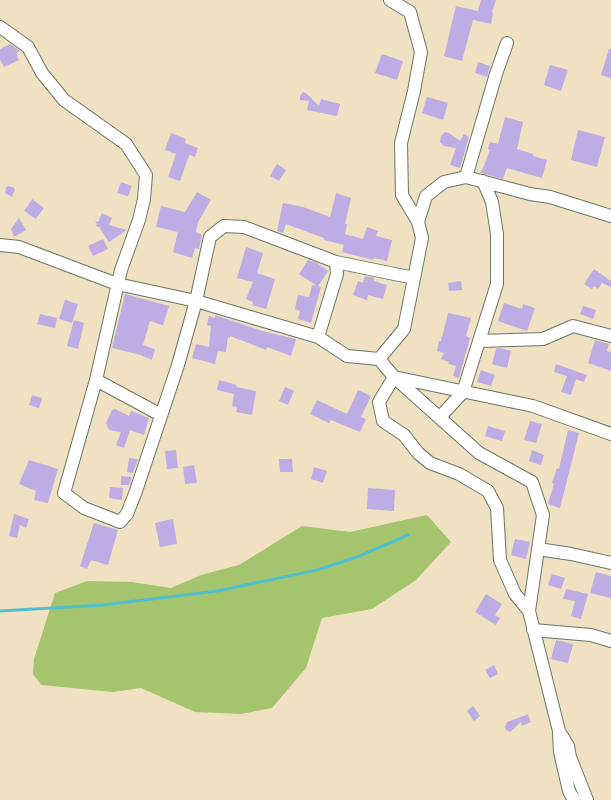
<!DOCTYPE html>
<style>
body{margin:0}
canvas{display:block;background:#f0e1c2}
</style>
<canvas width="611" height="800"></canvas>
<script>
const context = document.querySelector('canvas').getContext('2d');
context.lineJoin = 'round';
function paint(path, color) {
  context.fillStyle = color;
  context.fill(path, 'evenodd');
}
function shape(rows) {
  const path = new Path2D();
  for (const r of rows) {
    path.moveTo(r[0], r[1]);
    for (let i = 2; i < r.length; i += 2) path.lineTo(r[i], r[i + 1]);
  }
  return path;
}
function trace(path, color, width, dash) {
  context.strokeStyle = color;
  context.lineWidth = width;
  context.lineCap = dash ? 'butt' : 'round';
  context.setLineDash(dash || []);
  context.stroke(path);
}
paint(shape([
 [427,515,451,542,416,580,372,609,322,618,306,668,272,708,241,714,195,712,141,688,113,692,41,685,33,674,34,659,55,593,87,581,132,582,171,588,201,575,239,565,302,526,350,532]
]), '#a4c56d');
trace(shape([
 [0,611,103,605,217,591,317,570,357,557,408,535]
]), '#51bfc9', 3);
paint(shape([
 [481,0,496,0,492,12,493,13,491,24,473,20,462,61,444,56,456,6,478,11],
 [10,44,20,51,16,53,19,60,4,67,0,59,0,49],
 [609,49,611,49,611,78,601,75],
 [382,54,403,61,397,80,375,73],
 [478,62,490,66,487,77,475,73],
 [550,65,568,70,561,91,544,85],
 [303,92,306,93,319,106,321,99,340,104,337,116,307,110,309,101,300,100,300,96],
 [427,97,448,103,443,120,422,113],
 [505,117,523,122,517,149,533,154,533,156,547,160,542,178,507,168,503,179,481,173,490,150,488,149,490,142,498,144],
 [578,130,605,137,597,167,571,160],
 [445,132,449,133,460,141,464,134,469,137,460,168,450,165,456,148,444,146,440,142,441,136],
 [171,133,186,139,185,143,198,148,195,157,190,155,188,158,180,181,168,177,176,154,165,150],
 [277,164,286,170,279,181,270,176],
 [121,182,132,186,128,196,117,193],
 [8,186,13,187,15,189,12,197,5,193,6,188],
 [197,192,211,200,198,222,196,232,202,235,199,249,195,248,192,258,173,252,178,232,156,227,161,206,185,212],
 [336,193,351,198,345,224,347,224,345,234,363,239,367,227,378,231,376,236,392,240,387,261,374,258,373,260,342,252,344,245,324,240,324,238,286,224,283,233,277,231,283,203,303,207,330,217],
 [32,199,44,208,36,219,24,211],
 [102,213,112,218,109,225,127,230,109,242,99,227,96,226,97,224,95,221,98,222],
 [19,218,26,230,14,237,11,229],
 [103,239,108,249,93,256,88,246],
 [246,247,263,253,257,273,275,279,266,309,252,305,253,302,246,299,253,282,237,278],
 [308,260,317,263,328,271,318,286,321,287,311,323,298,319,300,311,295,309,298,295,309,297,312,285,317,286,299,274],
 [594,269,611,281,611,287,602,283,598,289,594,286,592,289,584,284],
 [365,276,374,278,374,281,387,285,383,299,368,295,367,300,353,295,358,281,363,283],
 [461,281,462,290,449,291,448,283],
 [125,294,169,306,163,325,150,321,143,345,155,349,152,360,141,355,112,348],
 [65,300,78,304,72,323,59,319],
 [504,303,522,309,523,304,535,308,527,331,498,321],
 [583,306,596,310,593,319,580,314],
 [448,313,471,318,466,336,470,338,459,378,453,376,456,366,448,364,449,362,441,359,444,353,437,351,439,341,441,341],
 [40,314,57,318,55,328,37,324],
 [215,315,262,331,296,339,291,356,267,347,266,350,230,336,230,338,228,337,226,352,218,351,215,364,192,358,196,344,209,347,211,326,207,325,209,316,215,318],
 [74,320,84,323,78,349,67,346],
 [595,340,609,344,607,351,611,352,611,371,588,363],
 [500,348,511,351,507,368,492,364,496,349],
 [556,364,587,375,584,382,576,379,571,395,561,392,567,376,554,372],
 [481,370,495,375,491,386,477,382],
 [219,380,237,385,236,387,256,391,252,415,236,412,237,407,232,406,234,394,217,390],
 [285,387,294,391,288,405,279,401],
 [358,390,371,396,361,417,366,419,360,432,331,420,329,423,310,414,317,400,347,414],
 [32,395,42,398,39,408,29,405],
 [115,409,129,416,131,411,149,418,144,435,130,430,124,448,116,445,121,432,109,430,106,423,112,410],
 [530,421,542,424,536,443,524,440],
 [488,426,505,431,502,441,485,436],
 [568,430,579,433,560,508,548,504,554,484,552,483,557,468,559,469],
 [176,450,178,468,167,469,165,451],
 [532,450,544,455,541,465,529,461],
 [129,458,138,459,133,473,127,472],
 [279,459,292,459,293,472,280,472],
 [29,460,58,469,48,503,34,500,36,491,19,484],
 [194,465,197,483,185,484,183,467],
 [314,467,327,471,323,483,311,479],
 [121,476,132,477,129,485,121,485],
 [110,487,123,488,122,500,109,498],
 [368,488,395,490,394,511,367,509],
 [14,514,29,519,26,528,20,525,17,538,9,536],
 [173,519,177,544,160,547,155,523],
 [94,523,118,530,108,565,91,560,87,569,80,566],
 [515,539,530,542,526,559,511,555],
 [596,572,611,576,611,598,590,593],
 [552,574,565,578,561,589,548,585],
 [566,589,588,594,581,619,571,616,575,601,563,599],
 [486,594,502,604,495,615,500,618,496,625,475,612],
 [556,640,573,644,568,663,551,659],
 [494,665,498,674,490,678,485,670],
 [473,706,480,716,474,721,467,711],
 [529,714,528,715,531,722,522,726,521,722,510,732,506,730,505,727,507,722]
]), '#beace4');
const minor = shape([
 [0,27,28,47,42,73,64,100,126,144,146,175,144,199,139,220,121,270,96,380,64,493,84,508,120,522,127,514,136,491,178,365,196,301,210,237,224,226,244,227,336,262,337,274,318,337],
 [466,177,496,74,507,43],
 [418,222,426,196,444,182,466,177,530,194,550,197,611,216],
 [0,245,19,247,117,284,196,301,318,337,347,356,379,359,394,377,479,453,532,482,543,515,529,611,559,731,568,746,570,757,587,800],
 [336,262,414,278],
 [480,341,543,339,573,326,611,336],
 [379,359,404,329,422,238,418,222,402,195,401,143,414,91,421,52,410,12,390,0],
 [96,380,161,415],
 [440,417,463,392,497,284,497,234,492,202,483,181],
 [538,549,571,554,611,563],
 [529,611,515,594,500,560,497,508,488,491,459,474,430,463,418,453,404,435,383,421,379,402,394,377,533,406,611,434],
 [533,630,591,635,611,641],
 [559,733,560,752,569,791,574,800]
]);
trace(minor, '#687666', 14);
trace(minor, '#fff', 12);
</script>
